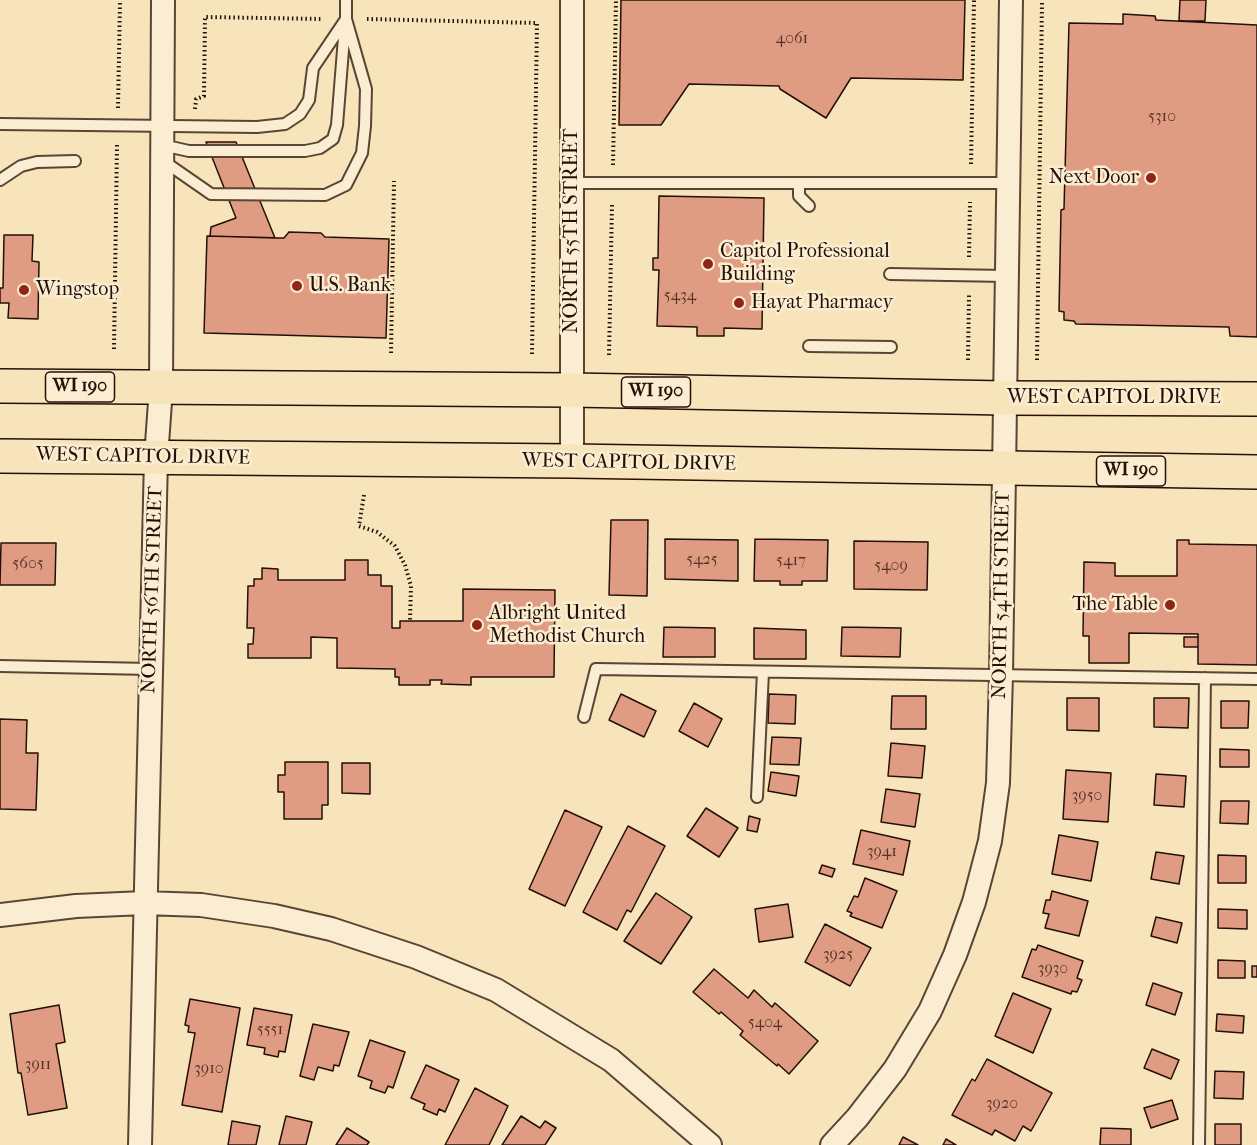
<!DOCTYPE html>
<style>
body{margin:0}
canvas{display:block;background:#f7e4ba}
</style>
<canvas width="1257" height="1145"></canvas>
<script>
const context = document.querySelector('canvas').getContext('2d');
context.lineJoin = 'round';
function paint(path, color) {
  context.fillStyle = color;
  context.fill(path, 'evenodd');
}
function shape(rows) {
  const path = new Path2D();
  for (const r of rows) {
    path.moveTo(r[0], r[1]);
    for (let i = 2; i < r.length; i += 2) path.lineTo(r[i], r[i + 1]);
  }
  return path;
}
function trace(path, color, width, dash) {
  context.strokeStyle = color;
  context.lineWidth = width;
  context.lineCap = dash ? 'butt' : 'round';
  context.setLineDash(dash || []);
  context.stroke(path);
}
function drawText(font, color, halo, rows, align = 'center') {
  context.font = font + ' "IM FELL French Canon",serif';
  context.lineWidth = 5;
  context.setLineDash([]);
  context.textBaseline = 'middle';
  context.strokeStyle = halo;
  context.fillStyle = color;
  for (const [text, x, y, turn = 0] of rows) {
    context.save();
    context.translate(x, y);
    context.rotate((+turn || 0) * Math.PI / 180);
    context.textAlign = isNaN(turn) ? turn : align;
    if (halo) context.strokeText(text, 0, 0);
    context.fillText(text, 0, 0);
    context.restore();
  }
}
const building = shape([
 [621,0,965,0,963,80,851,78,826,118,780,89,779,86,689,84,661,125,619,125,621,0],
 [1180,0,1206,0,1205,21,1179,21,1180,0],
 [1123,14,1155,16,1156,20,1257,25,1257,337,1230,336,1229,327,1076,324,1074,321,1064,320,1064,312,1059,311,1061,210,1064,209,1069,23,1123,24,1123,14],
 [206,142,236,142,275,238,210,236,211,227,236,218,206,142],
 [659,196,764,198,762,329,724,328,724,336,697,336,697,327,657,326,659,270,653,270,653,258,658,258,659,196],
 [289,232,321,233,325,237,389,239,386,338,204,333,207,236,284,238,289,232],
 [4,235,33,235,32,261,39,262,38,319,8,318,9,303,0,303,0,288,3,288,4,235],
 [611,520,648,520,647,596,609,595,611,520],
 [665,539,738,540,738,581,665,579,665,539],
 [755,539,828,540,827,581,802,581,802,585,780,585,780,581,754,581,755,539],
 [1177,540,1189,540,1189,544,1257,545,1257,665,1198,664,1198,634,1129,633,1129,663,1089,663,1089,636,1083,636,1084,562,1115,563,1115,576,1177,576,1177,540],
 [854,541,928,542,927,590,854,589,854,541],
 [1,543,56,543,55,585,0,585,1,543],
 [345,560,368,560,368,575,381,575,381,586,392,586,392,628,400,628,400,621,463,621,463,589,555,590,554,677,471,677,471,685,441,684,442,680,430,680,430,685,399,685,399,677,395,677,395,669,337,668,337,638,311,637,311,658,248,658,248,644,253,644,254,628,247,628,248,586,254,586,254,579,262,579,262,568,278,569,278,580,345,580,345,560],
 [664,627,715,628,715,657,663,657,664,627],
 [842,627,901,628,900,657,841,656,842,627],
 [754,628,806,630,806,659,754,659,754,628],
 [1184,637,1198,637,1198,647,1184,647,1184,637],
 [621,694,656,711,644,737,609,720,621,694],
 [769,694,796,695,795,724,768,723,769,694],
 [892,696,926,696,926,729,891,729,892,696],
 [1067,698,1099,698,1099,731,1067,730,1067,698],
 [1154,698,1189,698,1188,728,1154,727,1154,698],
 [1221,701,1249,701,1248,728,1221,728,1221,701],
 [694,703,722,719,708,747,679,731,694,703],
 [0,719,27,720,26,753,38,753,36,810,0,809,0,719],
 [772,737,801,738,799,765,770,764,772,737],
 [891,743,925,746,922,778,888,776,891,743],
 [1220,749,1249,750,1249,767,1220,767,1220,749],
 [285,762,328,762,328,805,322,805,322,819,284,819,284,792,278,792,278,775,285,775,285,762],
 [342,763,370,763,370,794,342,793,342,763],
 [1066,770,1111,773,1108,822,1063,819,1066,770],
 [771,772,799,776,796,796,768,791,771,772],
 [1156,774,1186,776,1184,807,1154,805,1156,774],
 [886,789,920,794,915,827,881,822,886,789],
 [1221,801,1249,801,1248,824,1220,823,1221,801],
 [706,808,738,828,719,857,687,836,706,808],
 [565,810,602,827,565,906,529,889,565,810],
 [749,816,760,819,757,832,747,830,749,816],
 [628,826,665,846,631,912,627,910,617,930,583,912,628,826],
 [861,830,910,841,903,875,853,864,861,830],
 [1059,835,1098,842,1091,881,1052,874,1059,835],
 [1156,852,1184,856,1179,884,1151,879,1156,852],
 [1218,855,1246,856,1246,883,1218,883,1218,855],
 [822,865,835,869,832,877,819,873,822,865],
 [865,878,897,891,882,928,850,916,852,913,847,911,854,896,858,897,865,878],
 [1052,891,1088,901,1079,936,1045,928,1049,914,1043,913,1046,900,1050,900,1052,891],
 [656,893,692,917,661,964,624,941,656,893],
 [788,904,793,937,759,942,755,909,788,904],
 [1218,909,1247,910,1247,929,1218,928,1218,909],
 [1156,917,1182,923,1177,943,1151,936,1156,917],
 [825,924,871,948,850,986,805,962,825,924],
 [1038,945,1083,961,1077,978,1082,980,1077,992,1072,991,1071,994,1022,977,1032,949,1036,950,1038,945],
 [1218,960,1245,961,1245,978,1218,978,1218,960],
 [1252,966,1257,966,1257,977,1252,977,1252,966],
 [714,969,748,998,754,990,772,1007,775,1003,818,1041,789,1074,778,1064,777,1066,740,1035,743,1031,721,1012,719,1014,693,992,714,969],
 [1153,983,1182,993,1175,1015,1146,1005,1153,983],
 [1013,993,1051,1009,1033,1053,995,1036,1013,993],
 [190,999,240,1008,222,1112,182,1105,195,1033,188,1032,189,1026,185,1025,190,999],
 [59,1005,65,1042,56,1044,67,1108,28,1115,21,1073,18,1073,10,1014,59,1005],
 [254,1008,292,1015,285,1052,279,1051,278,1057,264,1054,265,1048,247,1045,254,1008],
 [1217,1014,1244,1016,1243,1033,1216,1031,1217,1014],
 [313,1024,349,1032,339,1066,334,1065,333,1071,318,1067,314,1080,300,1076,313,1024],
 [370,1040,405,1052,393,1088,388,1086,385,1093,370,1088,372,1081,358,1076,370,1040],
 [1152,1049,1179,1060,1171,1079,1144,1068,1152,1049],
 [987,1059,1052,1093,1031,1131,1023,1126,1015,1141,995,1130,992,1135,952,1115,972,1079,975,1081,987,1059],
 [426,1065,459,1080,445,1112,439,1109,437,1115,423,1109,425,1104,411,1098,426,1065],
 [1215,1071,1244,1072,1243,1099,1214,1098,1215,1071],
 [475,1088,508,1106,501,1121,489,1145,445,1145,475,1088],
 [1172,1100,1178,1119,1151,1128,1144,1108,1172,1100],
 [286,1116,312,1122,306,1145,279,1145,286,1116],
 [521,1116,540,1128,545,1121,556,1128,545,1145,502,1145,521,1116],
 [232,1121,260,1126,256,1145,228,1145,232,1121],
 [1215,1124,1241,1124,1241,1145,1215,1145,1215,1124],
 [347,1128,369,1142,367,1145,336,1145,347,1128],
 [1101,1128,1131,1129,1131,1145,1100,1145,1101,1128],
 [903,1137,918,1145,899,1145,903,1137],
 [946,1139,956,1145,943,1145,946,1139]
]);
paint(building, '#df9c83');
trace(building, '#251007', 1.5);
const service = shape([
 [0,124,257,127,285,124,300,114,309,100,313,68,346,19],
 [162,145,189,151,305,151,320,148,333,139,337,125,345,25],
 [162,160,211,194,325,195,346,185,362,153,365,126,366,89,346,19,346,0],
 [0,180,21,166,37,162,75,161],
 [572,183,1009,183],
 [799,183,799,196,809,206],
 [890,274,1007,276],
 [809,346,891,347],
 [0,666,151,669],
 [584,717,596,669,1257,679],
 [757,797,763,672],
 [1199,1145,1205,678]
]);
const minor = shape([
 [572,0,572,461],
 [0,915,76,906,144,903,201,905,274,916,331,929,416,957,496,990,611,1060,710,1145],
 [140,1145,156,458,161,388,163,0],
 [832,1145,857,1118,895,1069,930,1011,955,955,974,902,990,841,998,783,1001,675,1011,0]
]);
const primary = shape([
 [0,386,572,390,1005,398,1257,399],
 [0,456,572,461,1257,472]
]);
trace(service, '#5a4534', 14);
trace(minor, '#5a4534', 26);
trace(primary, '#251007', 36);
trace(shape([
 [367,19,537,23,532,354],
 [118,108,120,0],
 [195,109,196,99,204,96,205,17,323,19],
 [971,164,974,0],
 [613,165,616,0],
 [969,257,970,202],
 [114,349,117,145],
 [391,353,394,181],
 [609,355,612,203],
 [968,360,969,295],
 [1037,360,1042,0],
 [364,495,359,526,377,532,395,546,405,565,411,586,410,621]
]), '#251007', 4, [1.5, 3]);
trace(service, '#faedd2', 10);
trace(minor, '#faedd2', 22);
trace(primary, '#f7e4ba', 33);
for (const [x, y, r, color] of [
 [1151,178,6,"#8f2418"],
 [708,264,6,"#8f2418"],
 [297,286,6,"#8f2418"],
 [24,290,6,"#8f2418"],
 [739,303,6,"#8f2418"],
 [1170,605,6,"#8f2418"],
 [477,625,6,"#8f2418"]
]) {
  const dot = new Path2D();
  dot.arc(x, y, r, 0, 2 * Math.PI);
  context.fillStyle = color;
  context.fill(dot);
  trace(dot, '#faedd2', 2);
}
drawText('16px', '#543326', null, [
 ["4061",792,39],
 ["5310",1162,117],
 ["5434",680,296],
 ["5425",702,560],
 ["5417",791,561],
 ["5605",28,564],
 ["5409",891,566],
 ["3950",1087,796],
 ["3941",882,852],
 ["3925",838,955],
 ["3930",1053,969],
 ["5404",765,1023],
 ["5551",270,1030],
 ["3911",38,1065],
 ["3910",209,1069],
 ["3920",1002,1104]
]);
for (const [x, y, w] of [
 [80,387,69],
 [656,392,69],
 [1131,471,69]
]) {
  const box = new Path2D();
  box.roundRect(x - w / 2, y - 15, w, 30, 4.5);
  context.fillStyle = '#faedd2';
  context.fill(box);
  trace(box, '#251007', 1.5);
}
drawText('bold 18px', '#251007', null, [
 ["WI 190",80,387],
 ["WI 190",656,392],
 ["WI 190",1131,471]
]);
drawText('20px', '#251007', '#faedd2', [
 ["Next Door",1139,178,"right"],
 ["Capitol Professional",720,252],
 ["Building",720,275],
 ["U.S. Bank",309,286],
 ["Wingstop",36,290],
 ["Hayat Pharmacy",751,303],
 ["The Table",1158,605,"right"],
 ["Albright United",489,614],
 ["Methodist Church",489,637]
], 'left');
drawText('20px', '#251007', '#faedd2', [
 ["NORTH 55TH STREET",572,231,-90],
 ["WEST CAPITOL DRIVE",1114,398],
 ["WEST CAPITOL DRIVE",143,457,1],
 ["WEST CAPITOL DRIVE",629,463,1],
 ["NORTH 56TH STREET",153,590,-88],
 ["NORTH 54TH STREET",1002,595,-89]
]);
</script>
